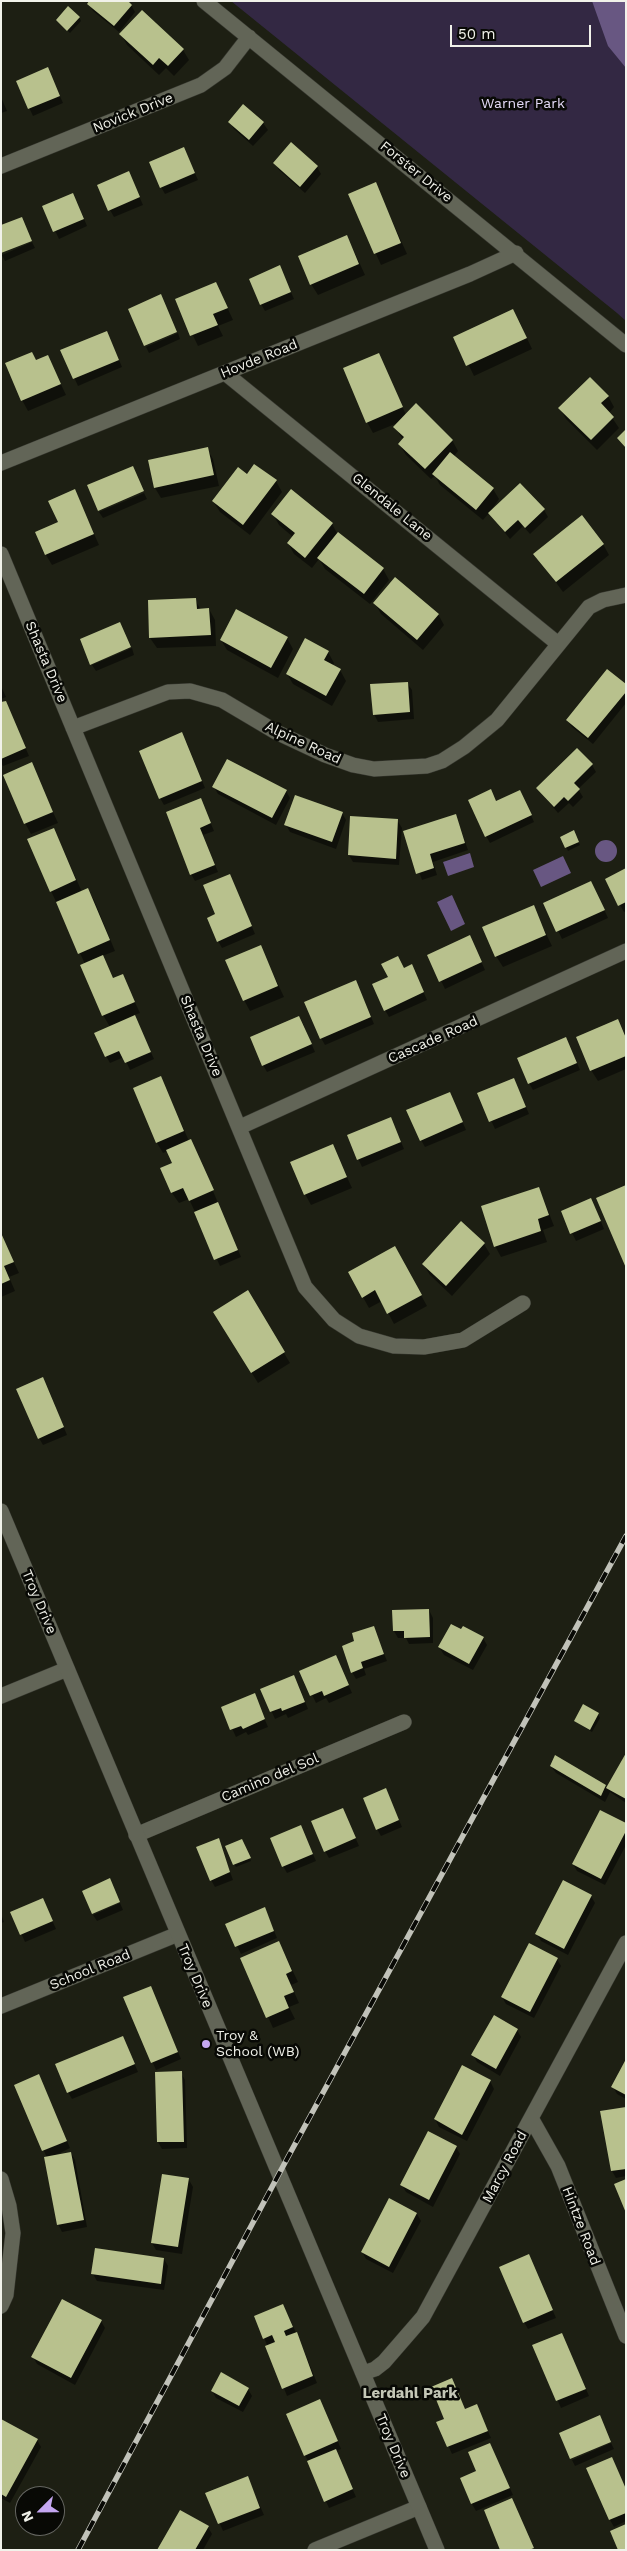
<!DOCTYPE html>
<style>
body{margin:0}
#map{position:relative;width:627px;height:2551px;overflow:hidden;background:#1d1f13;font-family:"Work Sans",sans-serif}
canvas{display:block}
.frame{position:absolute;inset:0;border:2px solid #f1f2ea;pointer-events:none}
.north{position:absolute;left:15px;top:2486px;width:50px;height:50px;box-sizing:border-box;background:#080905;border:1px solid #656661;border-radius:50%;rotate:247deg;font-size:14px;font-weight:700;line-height:20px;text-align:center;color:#f1f2ea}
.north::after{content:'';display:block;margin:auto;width:18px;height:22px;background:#c4a7f1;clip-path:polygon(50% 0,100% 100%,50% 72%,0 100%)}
.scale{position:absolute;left:450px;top:25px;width:141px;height:22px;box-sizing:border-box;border:2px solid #f1f2ea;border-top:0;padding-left:6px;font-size:15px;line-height:18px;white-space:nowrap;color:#f1f2ea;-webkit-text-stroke:4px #080905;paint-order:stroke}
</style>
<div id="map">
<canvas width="627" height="2551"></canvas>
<div class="frame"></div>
<div class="north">N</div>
<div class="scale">50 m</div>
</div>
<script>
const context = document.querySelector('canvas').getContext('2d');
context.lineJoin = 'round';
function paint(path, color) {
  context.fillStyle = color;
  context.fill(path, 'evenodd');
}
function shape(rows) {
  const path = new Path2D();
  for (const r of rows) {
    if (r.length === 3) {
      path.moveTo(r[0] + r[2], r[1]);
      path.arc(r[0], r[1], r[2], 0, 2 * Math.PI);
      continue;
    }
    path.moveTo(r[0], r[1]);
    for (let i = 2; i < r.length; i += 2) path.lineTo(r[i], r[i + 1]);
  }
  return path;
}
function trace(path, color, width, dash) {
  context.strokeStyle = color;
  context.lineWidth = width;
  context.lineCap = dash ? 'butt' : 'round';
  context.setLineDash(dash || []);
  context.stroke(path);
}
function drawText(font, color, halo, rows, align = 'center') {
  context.font = font + ' "Work Sans",sans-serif';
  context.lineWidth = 5;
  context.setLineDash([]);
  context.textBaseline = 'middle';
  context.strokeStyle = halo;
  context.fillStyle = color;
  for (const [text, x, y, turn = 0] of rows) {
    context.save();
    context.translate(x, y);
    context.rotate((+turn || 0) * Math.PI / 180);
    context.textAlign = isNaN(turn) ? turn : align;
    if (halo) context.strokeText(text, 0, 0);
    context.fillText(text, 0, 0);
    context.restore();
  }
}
paint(shape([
 [231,1,626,1,626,321,617,313]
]), '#332843');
paint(shape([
 [592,1,626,1,626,68,608,46],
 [606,851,11],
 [470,853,474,867,448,876,443,862],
 [563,856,571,873,541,887,533,870],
 [452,895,465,924,451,931,437,902]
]), '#685782');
paint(shape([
 [89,4,131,5,135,12,119,32,93,11],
 [79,17,81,21,70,33,57,20],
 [121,34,183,50,189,60,174,76,166,68,159,75,127,45],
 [51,76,63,103,33,116,17,82],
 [1,97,7,111,1,113],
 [244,106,263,123,268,130,253,146,234,129,230,122],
 [187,156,198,180,165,194,161,187],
 [275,163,317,167,321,174,305,193,279,170],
 [132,180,143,205,114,217,110,210],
 [375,183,407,254,381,265,349,194],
 [77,202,87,226,59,239,44,207],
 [347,236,365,275,318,295,311,284],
 [32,242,35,248,5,261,2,255],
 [283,274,294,299,265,311,261,304],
 [216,283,233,320,218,326,223,336,198,346,176,300],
 [519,321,532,349,474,376,455,337],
 [178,333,180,339,149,353,146,347],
 [110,339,122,367,78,386,62,351],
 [379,354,406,415,452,440,458,451,454,456,493,489,499,499,492,509,544,510,548,517,530,534,523,526,510,539,489,513,483,520,440,485,435,476,431,479,406,455,399,444,403,440,395,427,400,422,373,433,367,422],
 [48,357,66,395,28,411,22,400,36,361],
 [608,396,614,407,609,413,619,428,597,450,566,419,560,409],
 [207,449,213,459,219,486,161,498,155,488],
 [247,475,276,481,282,492,250,535,220,512,213,501],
 [75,491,99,545,52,565,46,555],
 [292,491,332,524,337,533,383,569,389,580,370,604,325,569,319,559,312,568,294,554,288,543,293,537,279,525,273,514],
 [144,493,147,499,103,518,99,512],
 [603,544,609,555,563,592,535,554],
 [195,600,201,610,209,609,215,620,216,646,157,648,150,638],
 [375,603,438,614,444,625,423,650,381,614],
 [287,638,293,649,278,678,227,650,221,640],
 [132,648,134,655,96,671,92,665],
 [328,652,334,663,332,666,340,670,346,681,332,706,293,684,287,674],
 [407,683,412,690,414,719,378,722,374,714],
 [1,686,6,697,1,699],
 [626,686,626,703,593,744,572,727,567,720],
 [1,704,9,709,29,756,3,766,1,763],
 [186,741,205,788,164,805,160,798],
 [31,764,58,823,31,834,25,823],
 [592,765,596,772,578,789,583,797,573,807,569,803,558,813,537,788],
 [214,787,286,791,290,798,276,825,218,794],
 [524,799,534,822,490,843,486,836,496,802],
 [201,800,214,831,203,835,218,872,195,881,191,874],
 [342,813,346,820,336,849,290,832,286,825],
 [456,816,468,850,433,862,437,875,422,880,405,832],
 [397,820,402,828,399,865,353,862,349,855],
 [54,829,82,892,88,890,94,900,115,951,102,956,113,979,122,975,140,1013,134,1015,154,1059,130,1070,124,1057,110,1063,106,1056,110,1027,103,1015,85,964,51,891],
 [575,835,580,845,568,851,561,837],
 [626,870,626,911,624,912,606,880],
 [233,882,255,934,222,948,218,941,217,915],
 [595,890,608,918,562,939,545,903],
 [533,907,552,946,503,967,496,956],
 [473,944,485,970,445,989,429,956],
 [260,946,284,997,250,1011,244,1000],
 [404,969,415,973,427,1000,389,1017,385,1010,389,978],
 [359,988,374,1024,325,1045,321,1038],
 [618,1021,626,1036,626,1069,598,1081,591,1070],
 [303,1024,315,1052,267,1072,263,1065],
 [570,1046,580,1070,533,1090,529,1083],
 [161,1078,189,1141,196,1151,241,1257,220,1266,189,1199,179,1203,172,1193,162,1169,173,1164,168,1151,163,1153,157,1143,134,1089],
 [514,1079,529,1114,495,1129,479,1094],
 [453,1100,466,1130,425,1147,421,1140],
 [394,1125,404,1149,362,1167,348,1136],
 [332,1145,352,1188,311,1205,305,1194],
 [539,1188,554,1226,543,1230,547,1242,501,1257,495,1246],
 [595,1207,604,1229,576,1241,562,1212],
 [1,1235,19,1273,9,1277,15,1291,1,1297],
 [484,1244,490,1254,452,1296,430,1275,423,1264],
 [395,1248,427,1306,394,1324,382,1301,369,1308,349,1272],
 [247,1292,290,1363,258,1383,221,1323],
 [47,1386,67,1435,43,1445,39,1438],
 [429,1610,433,1618,433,1643,409,1644,406,1638,398,1638,394,1631],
 [373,1627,387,1661,364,1669,366,1675,356,1679,352,1672,356,1642],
 [483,1638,487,1645,473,1670,444,1655,439,1647],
 [339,1664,352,1693,329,1703,326,1698,316,1703,301,1672],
 [298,1684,308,1709,288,1718,286,1714,275,1719,262,1690],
 [254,1694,268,1727,248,1735,246,1732,236,1737,222,1707],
 [598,1714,600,1718,592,1732,575,1721],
 [626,1756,626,1803,610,1792,605,1802,556,1773,551,1766,605,1786,607,1789],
 [389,1797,402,1827,381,1836,377,1829],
 [343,1809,359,1846,329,1858,325,1851],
 [626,1825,626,1845,605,1885,577,1871,573,1864],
 [304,1834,316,1861,287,1873,283,1866],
 [218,1839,233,1880,215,1887,211,1880],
 [244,1844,251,1861,236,1867,234,1864],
 [591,1896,595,1903,568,1955,541,1941,537,1934],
 [43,1900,56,1929,25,1942,12,1913],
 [120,1903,123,1910,97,1921,93,1915],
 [1,1914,4,1922,1,1923],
 [268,1916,277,1938,241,1954,227,1925],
 [279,1942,298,1982,291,1985,299,2003,289,2007,295,2019,273,2028,242,1959],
 [557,1959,561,1966,534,2018,506,2004,502,1997],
 [154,1995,181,2059,156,2070,125,1998],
 [517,2030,521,2037,500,2076,477,2062,473,2055],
 [123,2037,138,2072,72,2099,68,2092],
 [626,2062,626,2099,617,2094,613,2087],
 [181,2073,185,2080,187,2148,162,2149,158,2142],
 [39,2075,70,2148,54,2156,71,2153,75,2160,87,2227,62,2232,58,2224,47,2158,16,2085],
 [490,2081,494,2089,467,2141,439,2127,435,2119],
 [626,2108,626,2176,616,2178,612,2171],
 [456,2147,460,2154,433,2207,406,2192,402,2185],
 [189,2180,193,2187,182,2254,156,2250,152,2243],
 [417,2214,421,2221,393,2273,366,2259,362,2252],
 [164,2259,168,2266,164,2290,97,2281,93,2274],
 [532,2263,556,2318,528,2329,524,2322],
 [283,2305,300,2341,317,2383,287,2396,256,2317],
 [101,2321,105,2328,75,2385,37,2364,33,2357],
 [562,2334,589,2396,561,2408,534,2346],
 [452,2380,465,2410,476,2405,491,2438,452,2454,438,2423,446,2419],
 [248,2389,252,2396,243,2412,216,2398,212,2391],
 [324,2408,341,2449,336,2451,356,2497,329,2508,305,2455],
 [1,2420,37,2440,41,2447,10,2503,1,2498],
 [611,2443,614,2449,575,2466,572,2460],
 [490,2444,513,2495,476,2511,472,2504,478,2471],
 [247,2477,264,2515,223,2531,207,2494],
 [626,2490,626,2521,614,2527,610,2520],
 [208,2527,212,2534,203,2550,159,2550]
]), '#0007');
paint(shape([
 [89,1,128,1,132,5,114,26,87,4],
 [68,6,80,17,67,31,56,20],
 [142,10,184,49,168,66,159,58,153,65,119,34],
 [48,67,60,96,28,109,16,81],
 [243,104,264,122,249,140,228,122],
 [291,142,318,166,300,187,273,163],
 [184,147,195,173,160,188,149,162],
 [129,171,140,197,108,211,97,185],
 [376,182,401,243,374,254,348,194],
 [73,193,84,219,53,232,42,206],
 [22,217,32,241,1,253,1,225],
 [347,235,359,264,310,285,298,256],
 [280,265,291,292,260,305,249,279],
 [216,282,228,308,213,314,218,325,190,336,175,299],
 [161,294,177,332,144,346,128,309],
 [513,309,527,338,466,366,453,337],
 [107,331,119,360,73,379,60,350],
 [32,352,36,360,48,355,61,384,21,401,5,363],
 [379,353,403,407,366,423,343,368],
 [590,377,609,396,601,403,614,417,591,440,558,408],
 [416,403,453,440,425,469,398,444,404,437,393,427],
 [626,429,626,448,617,438],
 [208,447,214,475,154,488,148,460],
 [450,452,494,488,476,510,432,474],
 [254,464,277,480,243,525,212,501,238,467,247,474],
 [133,466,144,491,98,511,87,485],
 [520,483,545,509,525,528,518,520,505,532,488,513],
 [75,489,94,534,45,555,35,532,58,522,48,501],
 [291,489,333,523,305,558,287,543,295,533,271,514],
 [582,515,604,544,556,582,533,554],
 [338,532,384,568,364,594,317,558],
 [395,577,439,614,417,640,373,603],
 [196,598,197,609,209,608,211,635,149,638,148,600],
 [236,609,288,637,271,668,220,640],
 [120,622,131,647,90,665,80,639],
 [305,638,329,651,324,660,341,669,326,696,286,674],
 [607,669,626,684,626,692,588,738,566,720],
 [408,682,410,712,373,715,370,684],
 [6,701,26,748,1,759,1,702],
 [182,732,202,781,159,799,139,751],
 [577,748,593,764,574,783,580,789,568,801,564,797,554,807,536,788],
 [227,759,287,790,272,818,212,787],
 [32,762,53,812,24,824,3,775],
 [491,789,496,801,520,790,532,815,485,837,468,800],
 [295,795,343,812,332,842,284,825],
 [201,798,211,823,200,828,215,865,190,875,166,812],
 [456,814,465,843,430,854,434,868,416,874,403,831],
 [350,816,398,819,396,859,348,855],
 [54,828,76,880,50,892,27,839],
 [574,830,579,842,565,848,560,837],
 [626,868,626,902,618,906,605,879],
 [230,874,252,926,217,942,207,918,215,914,203,885],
 [591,881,605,910,556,932,543,903],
 [88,888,110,940,78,954,56,902],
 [534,905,546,935,495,957,482,927],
 [470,935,482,962,439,982,427,955],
 [261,945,278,986,243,1001,225,960],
 [103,955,113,978,123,974,135,1002,102,1016,80,965],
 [398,956,404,968,412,964,424,992,384,1011,372,984,388,977,381,964],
 [356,980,371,1017,320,1039,304,1002],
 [135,1015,151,1052,125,1063,119,1051,105,1057,94,1033],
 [299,1016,312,1044,262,1066,250,1037],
 [618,1019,626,1038,626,1056,590,1071,576,1037],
 [566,1037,577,1063,528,1084,517,1058],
 [161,1076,184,1131,156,1143,133,1088],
 [514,1078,526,1107,489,1122,477,1093],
 [450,1092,463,1122,420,1141,406,1110],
 [391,1117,401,1142,357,1160,347,1135],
 [191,1139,214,1190,189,1201,183,1188,171,1193,160,1168,172,1163,166,1150],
 [333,1144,347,1177,304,1195,290,1162],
 [626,1185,626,1268,596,1198],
 [539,1187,549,1215,538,1219,541,1231,494,1247,481,1206],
 [591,1198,601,1221,570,1234,561,1211],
 [218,1202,238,1250,214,1260,194,1212],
 [461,1221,485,1243,446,1286,422,1264],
 [1,1233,14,1262,4,1266,10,1280,1,1284],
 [395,1246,422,1295,387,1314,375,1290,362,1298,348,1272],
 [248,1290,285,1352,251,1373,213,1312],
 [43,1377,64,1427,38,1439,16,1389],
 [429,1609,430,1637,404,1638,404,1631,393,1631,392,1610],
 [451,1624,461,1629,463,1626,484,1637,469,1664,438,1647],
 [374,1626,384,1654,361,1662,363,1668,351,1673,342,1646,354,1641,352,1633],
 [336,1655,349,1685,324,1696,322,1691,310,1696,299,1671],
 [294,1675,305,1702,282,1711,281,1708,270,1712,260,1689],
 [255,1693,265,1719,243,1729,241,1726,230,1730,221,1707],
 [583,1704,599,1713,590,1730,574,1721],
 [626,1753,626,1799,606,1788],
 [555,1755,606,1785,601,1796,550,1766],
 [386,1788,399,1820,376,1830,363,1798],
 [343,1808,356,1838,324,1852,311,1821],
 [600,1810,626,1823,626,1831,601,1879,572,1864],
 [301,1825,313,1854,282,1867,270,1838],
 [219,1838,230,1872,210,1881,196,1847],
 [242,1839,251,1858,233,1865,225,1846],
 [110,1878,120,1902,92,1914,82,1891],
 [563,1880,592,1895,564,1949,535,1934],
 [43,1898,53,1921,20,1935,10,1912],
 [265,1907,274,1931,235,1947,225,1924],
 [279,1941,292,1971,286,1974,294,1992,284,1996,289,2008,266,2018,240,1958],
 [529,1943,558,1958,530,2012,501,1997],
 [151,1986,178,2052,151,2063,123,1997],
 [494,2015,518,2029,496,2069,471,2055],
 [123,2036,135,2064,67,2093,55,2064],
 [626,2059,626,2095,611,2087],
 [462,2065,491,2080,462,2135,434,2119],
 [182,2071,184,2142,157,2142,155,2072],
 [39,2074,67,2141,42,2151,14,2085],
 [626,2107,626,2169,611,2171,600,2111],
 [428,2131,457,2146,429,2200,400,2185],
 [71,2152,84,2220,57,2225,44,2157],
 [162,2174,189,2178,178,2247,151,2243],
 [626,2179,626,2213,614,2184],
 [389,2198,417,2213,389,2267,361,2252],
 [95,2248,164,2258,161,2284,91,2274],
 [529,2254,553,2310,523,2323,499,2267],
 [62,2299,102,2320,71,2378,31,2357],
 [283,2304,293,2327,284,2331,286,2336,297,2332,313,2376,282,2389,265,2346,275,2342,272,2335,263,2339,254,2316],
 [562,2333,586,2389,556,2401,532,2345],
 [221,2372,249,2388,239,2406,211,2391],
 [452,2378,465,2409,477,2404,488,2431,447,2447,436,2422,444,2419,431,2387],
 [320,2399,338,2441,304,2456,286,2414],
 [600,2415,611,2442,570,2459,559,2433],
 [1,2419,38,2439,6,2497,1,2494],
 [490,2443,510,2488,471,2504,460,2478,476,2471,468,2452],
 [336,2449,353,2489,324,2502,307,2461],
 [612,2457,626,2489,626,2513,609,2520,586,2468],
 [248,2476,260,2508,218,2524,205,2493],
 [512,2498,534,2548,529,2550,500,2550,484,2510],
 [180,2510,209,2526,195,2550,157,2550],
 [626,2524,626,2550,618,2550,610,2531]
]), '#b8c18d');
const street = shape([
 [204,1,626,345],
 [1,166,201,85,225,68,249,37],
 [225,373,557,643],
 [1,463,470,274,516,253],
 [1,554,305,1287,334,1320,359,1336,394,1346,424,1347,463,1340,523,1303],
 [73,728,168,692,190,691,222,700,276,732,325,755,353,765,374,769,427,766,442,761,464,747,497,720,589,607,603,600,626,595],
 [240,1127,626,951],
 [1,1696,67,1669],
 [136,1835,404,1722],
 [1,2006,178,1934],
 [531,2118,558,2166,626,2336],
 [1,2179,9,2206,13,2233,6,2295,1,2306],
 [363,2373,375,2369,384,2362,423,2317,626,1943],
 [315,2550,419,2507]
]);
const secondary = shape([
 [1,1511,437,2550]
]);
trace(street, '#373830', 16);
trace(secondary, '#373830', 16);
trace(street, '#626557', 15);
trace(secondary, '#626557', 15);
const rail = shape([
 [78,2550,288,2157,626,1536]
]);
trace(rail, '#c1c2b9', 5.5);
trace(rail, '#080905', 4, [11]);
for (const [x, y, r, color] of [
 [206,2044,5,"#c4a7f1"]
]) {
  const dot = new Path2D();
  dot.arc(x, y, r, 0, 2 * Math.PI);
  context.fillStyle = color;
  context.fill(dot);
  trace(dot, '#080905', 2);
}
drawText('14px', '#e4daf7', '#080905', [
 ["Warner Park",523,104]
]);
drawText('14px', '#f1f2ea', '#080905', [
 ["Novick Drive",133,113,-22],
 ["Forster Drive",416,172,39],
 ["Hovde Road",259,359,-22],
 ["Glendale Lane",392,507,39],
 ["Shasta Drive",46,662,67],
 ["Alpine Road",303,743,25],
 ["Shasta Drive",201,1036,67],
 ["Cascade Road",433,1040,-24],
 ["Troy Drive",39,1602,67],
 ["Camino del Sol",270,1778,-23],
 ["School Road",90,1970,-22],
 ["Troy Drive",195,1976,67],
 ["Marcy Road",505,2167,-62],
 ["Hintze Road",581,2226,69],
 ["Troy Drive",393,2446,67]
]);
drawText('14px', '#f1f2ea', '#080905', [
 ["Troy &",216,2036],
 ["School (WB)",216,2052]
], 'left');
drawText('bold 15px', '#c4c7b7', '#080905', [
 ["Lerdahl Park",410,2394]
]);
</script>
